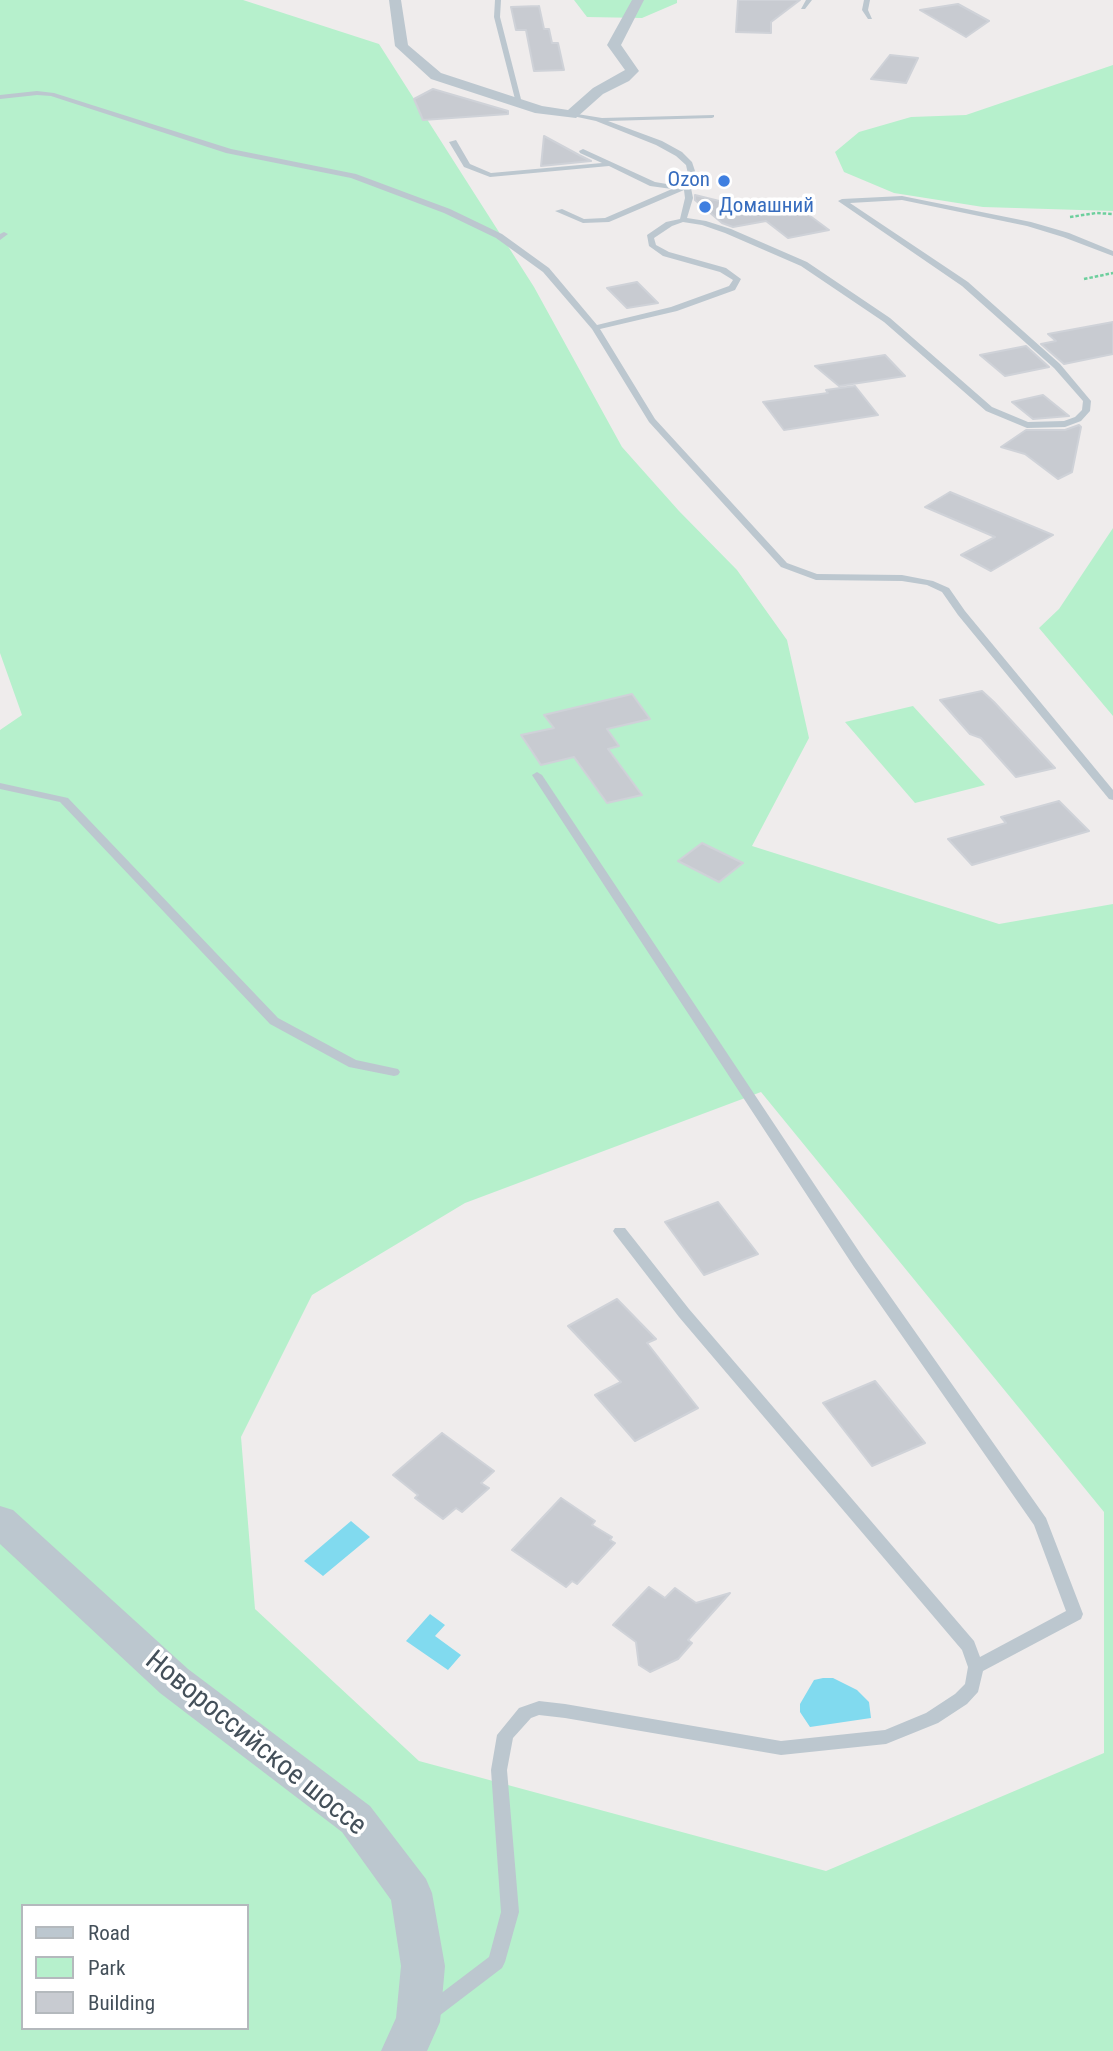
<!DOCTYPE html>
<meta charset="utf-8">
<style>
body{margin:0}
#map{position:relative;width:1113px;height:2051px;overflow:hidden;background:#efecec;font-family:"Roboto Condensed",sans-serif}
canvas{display:block}
.legend{position:absolute;left:21px;top:1904px;width:228px;height:126px;box-sizing:border-box;background:#fff;border:2px solid #b4b9bd;margin:0;padding:9px 12px;list-style:none;font-size:21px;color:#44505a}
.legend li{display:flex;align-items:center;gap:14px;height:35px}
.legend b{width:35px;border:2px solid #b4b9bd}
</style>
<div id="map">
<canvas width="1113" height="2051"></canvas>
<ul class="legend">
<li><b style="height:9px;background:#bcc7cf"></b>Road</li>
<li><b style="height:19px;background:#b6f0cc"></b>Park</li>
<li><b style="height:19px;background:#c8cbd1"></b>Building</li>
</ul>
</div>
<script>
const context = document.querySelector('canvas').getContext('2d');
context.lineJoin = 'round';
function paint(path, color) {
  context.fillStyle = color;
  context.fill(path, 'evenodd');
}
function shape(rows) {
  const path = new Path2D();
  for (const r of rows) {
    path.moveTo(r[0], r[1]);
    for (let i = 2; i < r.length; i += 2) path.lineTo(r[i], r[i + 1]);
  }
  return path;
}
function trace(path, color, width, dash) {
  context.strokeStyle = color;
  context.lineWidth = width;
  context.lineCap = dash ? 'butt' : 'round';
  context.setLineDash(dash || []);
  context.stroke(path);
}
function drawText(font, color, halo, rows, align = 'center') {
  context.font = font + ' "Roboto Condensed",sans-serif';
  context.lineWidth = 7;
  context.setLineDash([]);
  context.textBaseline = 'middle';
  context.strokeStyle = halo;
  context.fillStyle = color;
  for (const [text, x, y, turn = 0] of rows) {
    context.save();
    context.translate(x, y);
    context.rotate((+turn || 0) * Math.PI / 180);
    context.textAlign = isNaN(turn) ? turn : align;
    if (halo) context.strokeText(text, 0, 0);
    context.fillText(text, 0, 0);
    context.restore();
  }
}
paint(shape([
 [0,0,243,0,379,44,534,287,622,447,679,511,737,570,787,640,809,738,752,846,999,924,1113,904,1113,2051,0,2051,0,730,22,715,0,653],
 [761,1092,1104,1512,1104,1753,826,1871,419,1761,255,1609,241,1437,312,1295,465,1203],
 [23,1906,247,1906,247,2028,23,2028],
 [574,0,677,0,677,3,642,18,587,17],
 [1113,65,1113,211,983,207,894,193,844,172,835,152,859,132,911,117,966,115],
 [1113,528,1113,716,1039,628,1059,609],
 [913,706,985,785,915,803,845,722]
]), '#b6f0cc');
paint(shape([
 [351,1521,370,1537,323,1576,304,1561],
 [430,1614,445,1625,435,1636,461,1655,448,1670,406,1641],
 [823,1678,833,1678,857,1690,869,1702,871,1718,810,1727,800,1712,800,1704,814,1680]
]), '#81daef');
const building = shape([
 [738,0,800,0,771,22,771,33,736,32,738,0],
 [958,4,989,21,966,37,920,10,958,4],
 [539,6,544,29,549,29,552,43,558,43,564,70,534,71,526,30,516,30,511,7,539,6],
 [890,55,918,58,906,83,871,79,890,55],
 [433,89,508,111,508,114,423,120,414,99,433,89],
 [544,136,579,155,591,161,541,166,544,136],
 [695,195,776,215,802,210,829,230,788,238,766,221,733,227,722,223,695,200,695,195],
 [637,282,658,303,627,308,607,288,637,282],
 [1113,322,1113,354,1064,364,1041,344,1056,341,1048,334,1113,322],
 [1026,346,1049,367,1005,376,980,355,1026,346],
 [885,355,905,376,839,386,815,366,885,355],
 [855,386,878,415,784,430,763,402,828,393,826,390,855,386],
 [1043,395,1069,416,1033,419,1012,402,1043,395],
 [1079,425,1081,427,1072,472,1058,479,1025,454,1001,447,1026,430,1065,430,1079,425],
 [950,492,1053,535,991,571,961,555,995,537,925,507,950,492],
 [982,691,994,702,1055,768,1016,777,981,738,970,734,940,700,982,691],
 [632,694,650,719,607,729,619,746,608,749,642,795,607,803,574,757,541,765,521,735,554,728,544,715,632,694],
 [1059,801,1089,831,972,865,948,839,1006,823,1001,817,1059,801],
 [702,843,743,863,719,882,678,861,702,843],
 [718,1202,758,1254,704,1275,665,1222,718,1202],
 [617,1299,656,1339,647,1343,698,1408,635,1441,595,1395,621,1382,568,1326,617,1299],
 [875,1381,925,1443,872,1466,823,1403,875,1381],
 [442,1433,494,1471,481,1483,489,1488,462,1512,456,1508,443,1519,415,1498,418,1495,393,1475,442,1433],
 [561,1498,595,1521,592,1525,612,1537,610,1540,615,1543,577,1584,572,1581,566,1587,512,1550,561,1498],
 [649,1587,665,1598,675,1588,696,1603,730,1593,688,1640,692,1643,678,1659,650,1672,639,1665,636,1642,613,1625,649,1587]
]);
paint(building, '#c8cbd1');
trace(building, '#cfd2d8', 2);
trace(shape([
 [1070,217,1096,213,1113,214],
 [1084,279,1113,273]
]), '#6dcf9d', 2.5, [3.5, 2]);
paint(shape([
 [495,0,501,0,500,17,522,103,519,105,516,103,494,17,495,0],
 [806,0,812,0,805,9,801,9,806,0],
 [864,0,870,0,868,10,872,19,868,19,862,10,864,0],
 [37,91,54,93,231,149,356,174,450,209,502,234,549,268,597,325,671,307,729,286,733,280,720,272,663,256,649,246,647,235,666,222,680,219,685,198,684,190,609,222,583,223,555,211,562,209,584,219,605,218,672,189,650,186,609,166,490,177,464,167,449,142,456,140,470,164,491,173,602,163,580,153,579,151,583,149,655,182,684,187,688,174,686,165,676,156,656,145,596,121,568,115,571,113,602,118,714,115,714,117,712,118,608,121,662,141,682,152,692,162,696,174,691,188,693,198,687,218,706,221,731,229,807,262,890,318,992,407,1028,422,1064,421,1075,417,1082,410,1083,401,1054,368,962,286,838,201,842,199,902,196,1031,222,1069,233,1113,251,1113,256,1063,237,1027,226,902,200,850,203,968,282,1060,364,1091,401,1090,411,1081,421,1065,427,1027,428,986,411,884,322,801,266,725,233,702,225,683,222,672,226,654,238,656,245,669,252,726,268,741,279,735,290,677,311,600,329,655,419,787,563,817,574,902,575,933,581,949,588,965,611,1113,790,1113,800,1109,799,958,615,942,592,927,585,902,581,816,580,781,567,649,422,592,329,543,272,496,238,444,213,351,178,226,153,51,96,37,95,0,99,0,95,37,91],
 [4,232,8,234,0,240,0,234,4,232],
 [537,772,542,775,864,1259,1046,1518,1083,1614,1081,1619,983,1671,978,1692,967,1704,938,1723,886,1744,781,1755,565,1718,539,1715,531,1718,513,1738,507,1770,519,1912,505,1962,502,1968,435,2019,429,2022,423,2019,420,2013,423,2007,489,1957,501,1912,491,1770,497,1735,519,1708,539,1701,565,1704,781,1741,885,1730,926,1713,955,1694,965,1684,968,1667,962,1650,679,1317,615,1234,613,1231,615,1228,625,1228,689,1309,974,1641,980,1657,1066,1611,1034,1525,854,1267,532,775,537,772],
 [0,783,68,798,278,1018,356,1060,398,1069,400,1072,398,1075,394,1076,349,1067,270,1024,60,802,0,789,0,783]
]), '#bcc7cf');
paint(shape([
 [389,0,401,0,408,45,441,73,542,106,568,110,593,88,625,70,607,45,632,0,644,0,621,45,639,71,629,81,603,94,576,118,535,113,431,79,395,46,389,0]
]), '#bcc7cf');
paint(shape([
 [0,1506,13,1510,188,1669,370,1806,426,1879,432,1893,445,1966,440,2022,427,2051,381,2051,396,2018,401,1966,391,1900,342,1832,160,1693,0,1544,0,1506]
]), '#bcc7cf');
for (const [x, y, r, color] of [
 [724,181,7,"#3f7fe0"],
 [705,207,7,"#3f7fe0"]
]) {
  const dot = new Path2D();
  dot.arc(x, y, r, 0, 2 * Math.PI);
  context.fillStyle = color;
  context.fill(dot);
  trace(dot, '#fff', 2.5);
}
drawText('21px', '#366cbe', '#fff', [
 ["Ozon",710,181],
 ["Домашний",719,207,"left"]
], 'right');
drawText('28px', '#44505a', '#fff', [
 ["Новороссийское шоссе",255,1744,39]
]);
</script>
